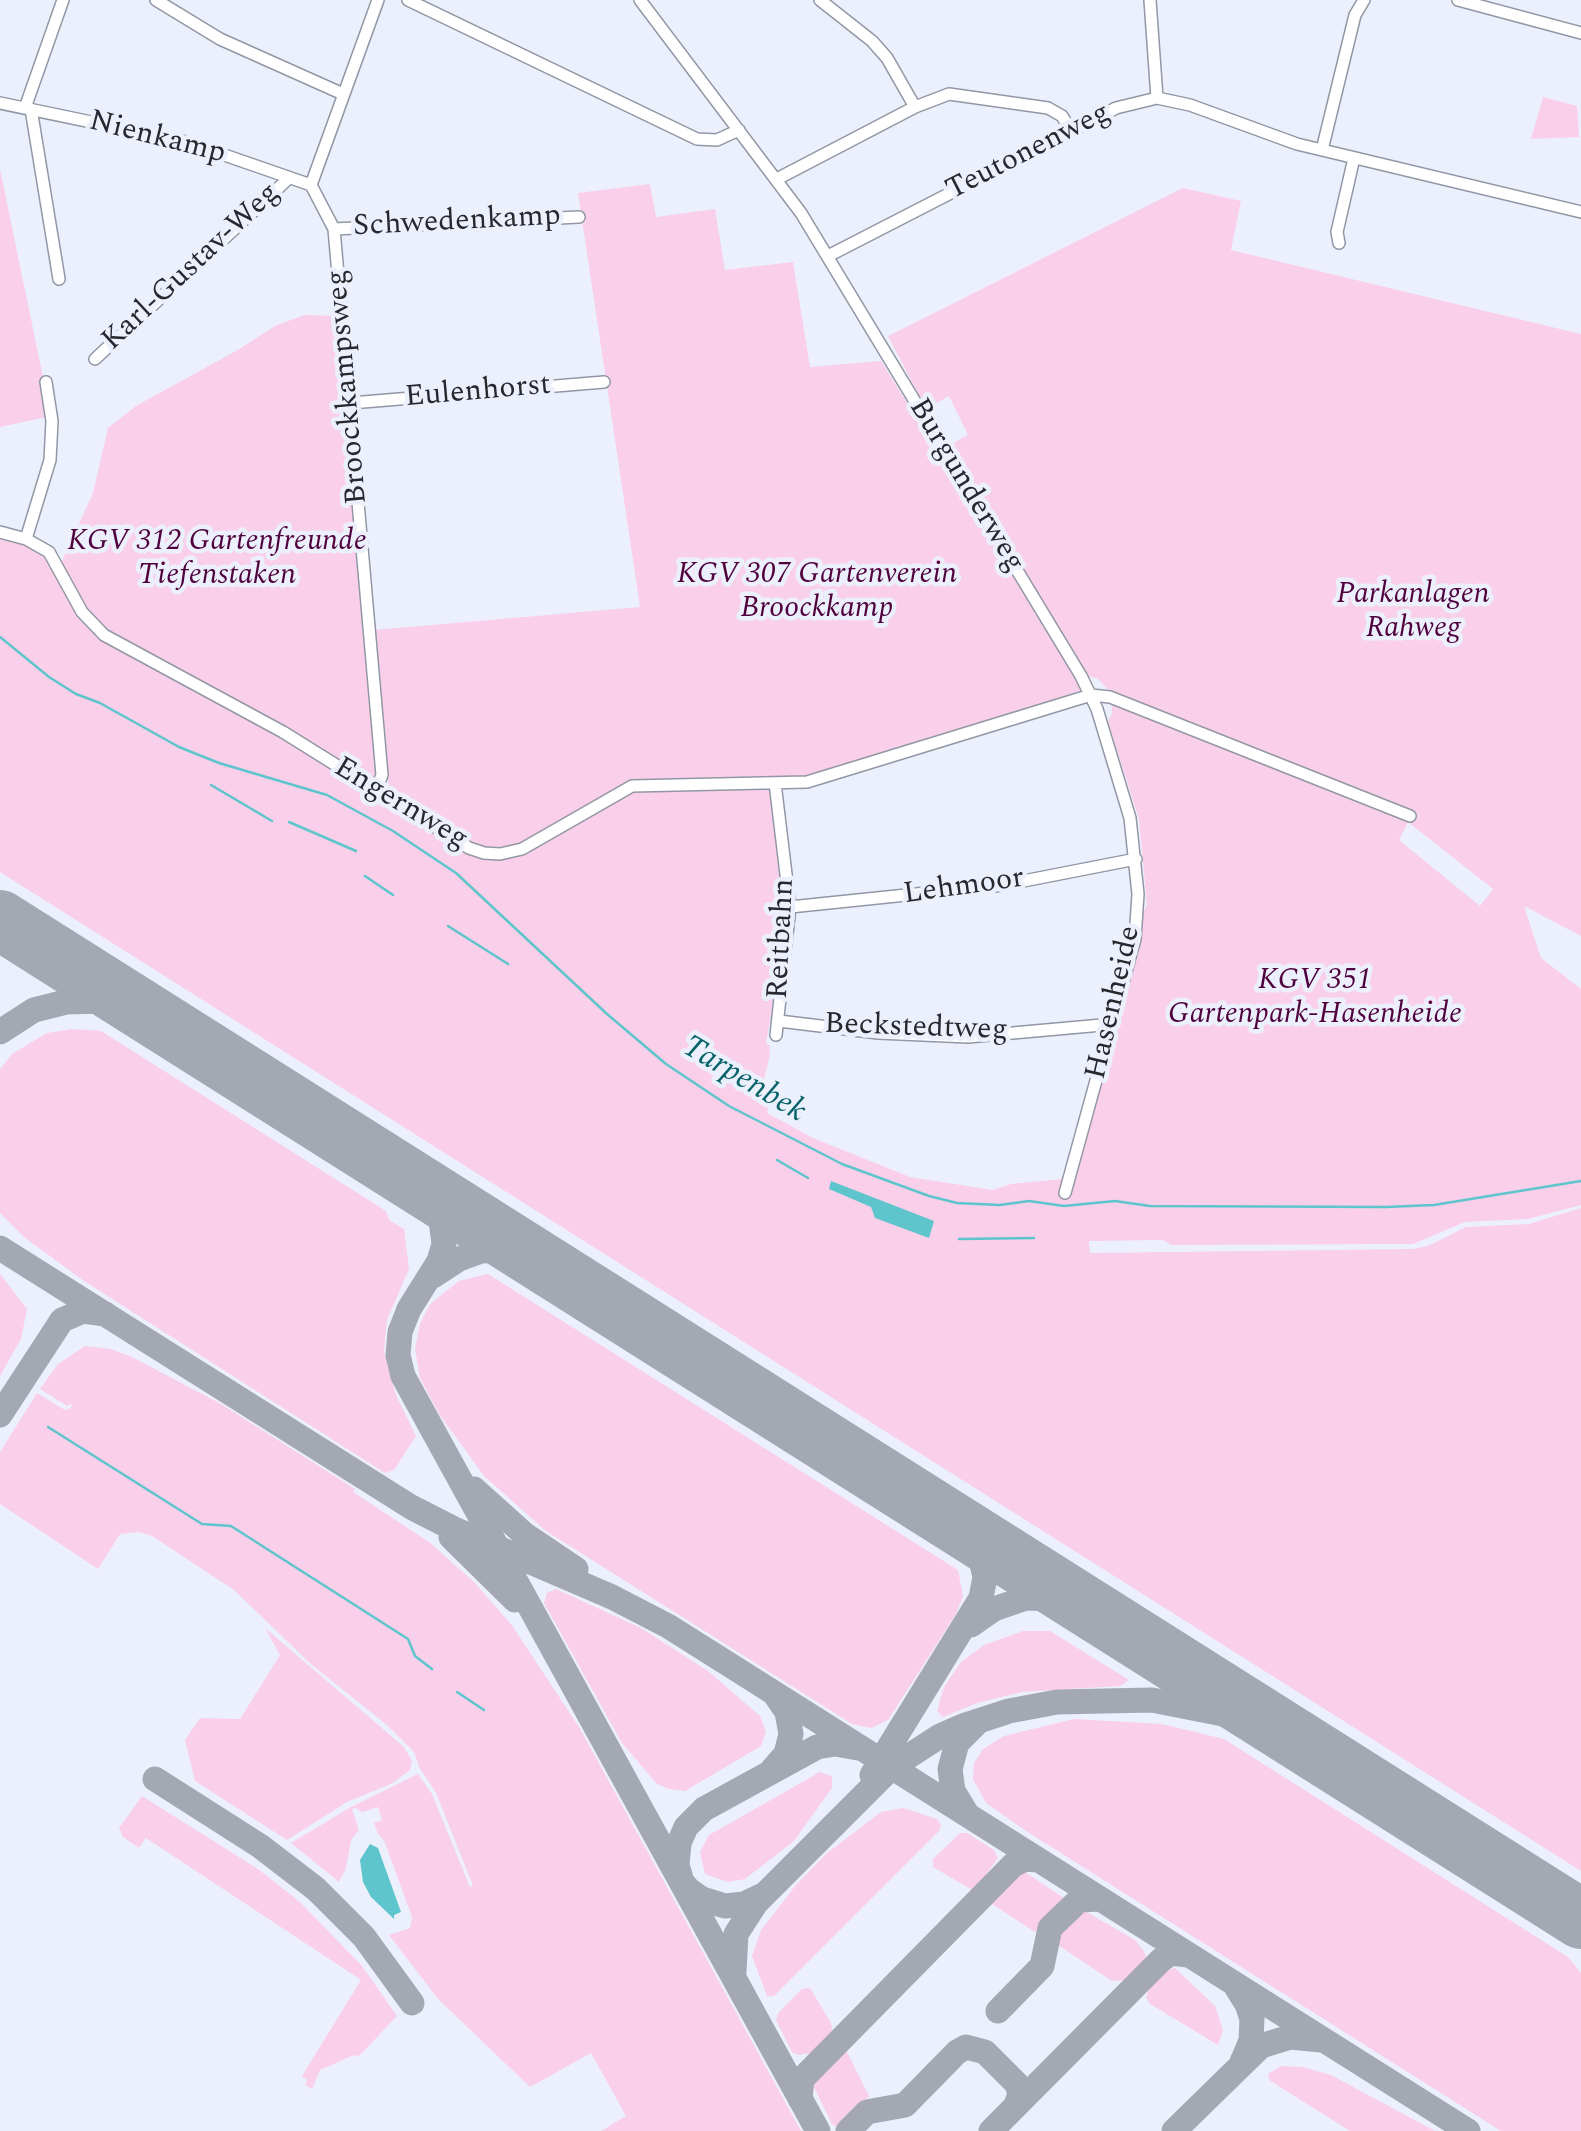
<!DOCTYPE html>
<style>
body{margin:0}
canvas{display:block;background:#ecf0fd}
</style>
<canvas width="1581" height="2131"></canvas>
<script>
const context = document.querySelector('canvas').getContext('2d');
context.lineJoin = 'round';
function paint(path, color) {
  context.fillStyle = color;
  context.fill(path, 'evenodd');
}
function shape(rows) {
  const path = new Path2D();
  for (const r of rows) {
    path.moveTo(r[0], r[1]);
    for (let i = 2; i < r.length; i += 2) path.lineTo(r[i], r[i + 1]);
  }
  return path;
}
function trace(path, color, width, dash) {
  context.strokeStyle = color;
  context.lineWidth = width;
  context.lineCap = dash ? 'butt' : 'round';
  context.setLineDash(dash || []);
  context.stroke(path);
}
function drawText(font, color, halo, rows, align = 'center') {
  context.font = font + ' Spectral,serif';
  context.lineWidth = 9;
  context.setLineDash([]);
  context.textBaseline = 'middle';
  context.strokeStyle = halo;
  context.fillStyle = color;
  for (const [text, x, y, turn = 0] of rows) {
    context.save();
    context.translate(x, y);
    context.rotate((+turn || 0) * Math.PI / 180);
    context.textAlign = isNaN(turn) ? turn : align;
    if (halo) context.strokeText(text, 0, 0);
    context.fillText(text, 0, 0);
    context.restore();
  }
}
paint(shape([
 [1543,97,1577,106,1579,137,1531,139],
 [0,169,51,416,0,427],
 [650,184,656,217,715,209,725,270,793,262,810,367,881,361,1085,689,814,780,771,779,787,915,766,1044,770,1045,769,1059,759,1099,769,1103,767,1113,813,1138,910,1177,993,1190,1011,1184,1063,1179,1138,923,1147,905,1139,819,1108,722,1112,713,1111,693,1098,679,1085,675,948,446,968,435,949,396,926,409,888,336,1183,188,1241,201,1231,250,1581,334,1581,936,1524,906,1541,958,1581,989,1581,1205,1528,1219,1465,1222,1413,1244,1171,1245,1163,1240,1089,1241,1090,1253,1413,1249,1428,1246,1466,1227,1529,1224,1581,1208,1581,1871,0,872,0,536,26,543,54,565,62,561,93,493,108,428,136,406,236,351,275,326,304,315,338,316,379,775,374,778,358,777,282,735,467,850,485,848,471,844,391,792,386,774,374,630,640,607,578,193],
 [1408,822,1493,889,1480,906,1399,840],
 [72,1029,101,1031,386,1211,389,1220,404,1229,409,1269,387,1320,384,1351,396,1395,416,1436,394,1470,385,1473,84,1281,24,1237,0,1213,0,1069,12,1054,47,1033],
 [0,1274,27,1309,21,1339,0,1376],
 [488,1274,958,1570,963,1596,956,1614,888,1720,871,1728,852,1724,546,1531,484,1476,439,1414,420,1378,415,1349,420,1324,430,1304,459,1281],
 [85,1346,111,1349,132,1357,221,1404,355,1489,353,1492,429,1542,474,1582,511,1624,579,1727,801,2131,601,2131,626,2116,591,2053,530,2087,438,1999,389,1935,410,1928,412,1917,384,1840,378,1834,374,1823,382,1820,378,1807,362,1812,356,1808,352,1809,359,1830,351,1840,346,1868,339,1882,291,1843,351,1807,418,1774,432,1794,470,1887,473,1886,436,1793,419,1767,414,1752,387,1725,312,1665,234,1590,152,1536,139,1532,120,1534,98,1569,0,1504,0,1452,37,1393,65,1410,71,1408,72,1404,67,1406,40,1389,58,1364],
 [556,1589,641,1628,708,1671,760,1716,766,1731,761,1746,685,1791,669,1789,657,1784,622,1743,544,1603,547,1593],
 [265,1628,404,1747,412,1761,410,1770,393,1783,347,1802,287,1840,195,1781,185,1740,200,1718,240,1719,280,1655],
 [1023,1631,1050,1631,1129,1680,1120,1686,1022,1692,977,1703,943,1717,937,1711,944,1687,961,1662,984,1645],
 [1074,1719,1162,1724,1224,1739,1568,1957,1581,1973,1581,2131,1501,2131,1026,1831,986,1803,973,1779,974,1763,983,1749,1004,1736],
 [820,1772,832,1776,832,1788,794,1841,745,1879,728,1882,705,1874,700,1852,709,1835],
 [142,1796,258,1869,300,1902,362,1966,397,2016,358,2057,354,2055,320,2070,312,2089,305,2085,307,2080,302,2076,361,1980,146,1838,139,1848,123,1837,119,1828],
 [903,1808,937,1819,941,1825,939,1831,774,1996,767,1996,752,1956,761,1930,796,1885,827,1853,881,1812],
 [960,1833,967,1833,994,1850,998,1858,974,1891,933,1867,933,1859],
 [1025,1872,1064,1898,1063,1904,1035,1932,989,1902,1014,1877],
 [1083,1910,1135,1940,1144,1951,1146,1958,1129,1980,1112,1981,1052,1941,1077,1912],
 [1175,1968,1215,2006,1223,2030,1218,2045,1150,2004,1146,1997,1151,1985,1164,1971],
 [810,1988,831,2023,833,2033,811,2053,798,2055,792,2052,776,2020,778,2013,802,1989],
 [839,2052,847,2052,869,2096,845,2124,837,2127,832,2124,813,2085],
 [1281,2066,1303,2067,1331,2075,1435,2131,1350,2131,1269,2080,1268,2074]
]), '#f9cfe9');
paint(shape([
 [831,1181,934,1221,929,1238,875,1218,871,1207,829,1189],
 [370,1844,378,1848,401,1912,394,1915,394,1919,371,1897,363,1882,360,1860]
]), '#5ec5cc');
trace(shape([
 [0,637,49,677,76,694,100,703,179,747,219,763,327,795,393,831,456,873,607,1014,666,1064,729,1106,842,1164,929,1196,957,1203,1000,1205,1029,1201,1064,1206,1115,1201,1150,1206,1385,1207,1434,1205,1581,1181],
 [211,785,272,821],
 [289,822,356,851],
 [365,876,393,895],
 [448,926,508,964],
 [777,1160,808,1178],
 [959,1239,1034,1238],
 [48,1427,202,1524,231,1526,408,1639,415,1656,432,1669],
 [457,1692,484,1710]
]), '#5ec5cc', 2.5);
trace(shape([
 [0,1032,34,1010,66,1002,105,1001,146,1012],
 [418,1184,440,1213,444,1244,439,1261,409,1309,400,1332,398,1355,403,1376,818,2131],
 [0,1248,411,1507,454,1529,612,1597,668,1626,1468,2131],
 [433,1276,459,1259,481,1251,507,1250,533,1257],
 [0,1415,62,1320,83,1311,105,1314],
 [474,1489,524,1534,576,1569],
 [451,1537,515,1600],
 [971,1625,994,1609,1026,1598,1063,1599,1087,1607],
 [772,1770,786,1754,791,1734,787,1712,776,1696],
 [872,1775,981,1598,985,1577,980,1555,960,1526],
 [155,1779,260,1846,316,1889,364,1937,412,2003],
 [967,1814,953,1791,950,1769,957,1743,977,1723],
 [1526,1884,1581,1936],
 [763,1895,744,1904,725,1906,702,1899,689,1890,682,1882,677,1865,679,1843,686,1827,704,1809,817,1747,835,1744,858,1748],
 [734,1971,736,1934,756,1903,892,1767,940,1736,963,1726,1009,1711,1057,1702,1152,1700,1238,1717,1303,1743],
 [1237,1988,1247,2004,1252,2019,1251,2041,1242,2062],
 [998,2011,1042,1966,1050,1928,1079,1900,1100,1899],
 [800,2099,802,2079,1013,1865,1025,1859,1038,1860],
 [848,2131,867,2112,905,2105,957,2052,966,2047,985,2052,1017,2084,1020,2094,1016,2105],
 [991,2131,1161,1960,1171,1953,1188,1955],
 [1174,2131,1261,2046,1290,2037,1321,2040]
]), '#a4a8b2', 25);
trace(shape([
 [0,920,1581,1919]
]), '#a4a8b2', 60);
const minor = shape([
 [156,0,220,39,343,94],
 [408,0,697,139,717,140,739,130],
 [640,0,801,213,1081,676,1097,709,1130,818,1138,894,1135,939,1065,1193],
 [820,0,872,41,887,58,915,107],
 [1150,0,1157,98],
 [1458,0,1581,33],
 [0,103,187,142,311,185],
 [25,108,63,0],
 [31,109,59,279],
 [1322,150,1355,15,1364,0],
 [777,179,915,107,949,94,1048,108,1062,116,1070,129],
 [334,229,579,217],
 [1339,243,1337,232,1354,158],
 [828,256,1116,108,1157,98,1190,105,1297,144,1581,212],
 [95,359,289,178],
 [351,403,604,382],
 [0,532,26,539,49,552,82,612,104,635,283,732,469,848,484,853,500,854,522,849,632,786,807,782,1091,695,1110,697,1410,816],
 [26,539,50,460,52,421,46,382],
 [775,783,790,907,776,1035],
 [376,790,382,775,334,229,311,185,378,0],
 [790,907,1003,885,1136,859],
 [779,1021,878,1033,968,1037,1113,1024]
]);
trace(minor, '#9297a5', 14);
trace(minor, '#fff', 11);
drawText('30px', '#26282e', '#ecf0fd', [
 ["Nienkamp",157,139,14],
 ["Teutonenweg",1029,153,-27],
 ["Schwedenkamp",457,223,-3],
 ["Karl-Gustav-Weg",192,268,-43],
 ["Broockkampsweg",349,387,-95],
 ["Eulenhorst",478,393,-5],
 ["Burgunderweg",965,486,59],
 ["Engernweg",400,805,31],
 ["Lehmoor",964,888,-8],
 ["Reitbahn",783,939,-87],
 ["Hasenheide",1115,1003,-77],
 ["Beckstedtweg",916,1029,2]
]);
drawText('italic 30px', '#50003d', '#ecf0fd', [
 ["KGV 312 Gartenfreunde",217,543],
 ["Tiefenstaken",217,577],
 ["KGV 307 Gartenverein",817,576],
 ["Broockkamp",817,610],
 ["Parkanlagen",1413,596],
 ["Rahweg",1413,630],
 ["KGV 351",1315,982],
 ["Gartenpark-Hasenheide",1315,1016]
]);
drawText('italic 32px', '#076368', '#ecf0fd', [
 ["Tarpenbek",743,1081,31]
]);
</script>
